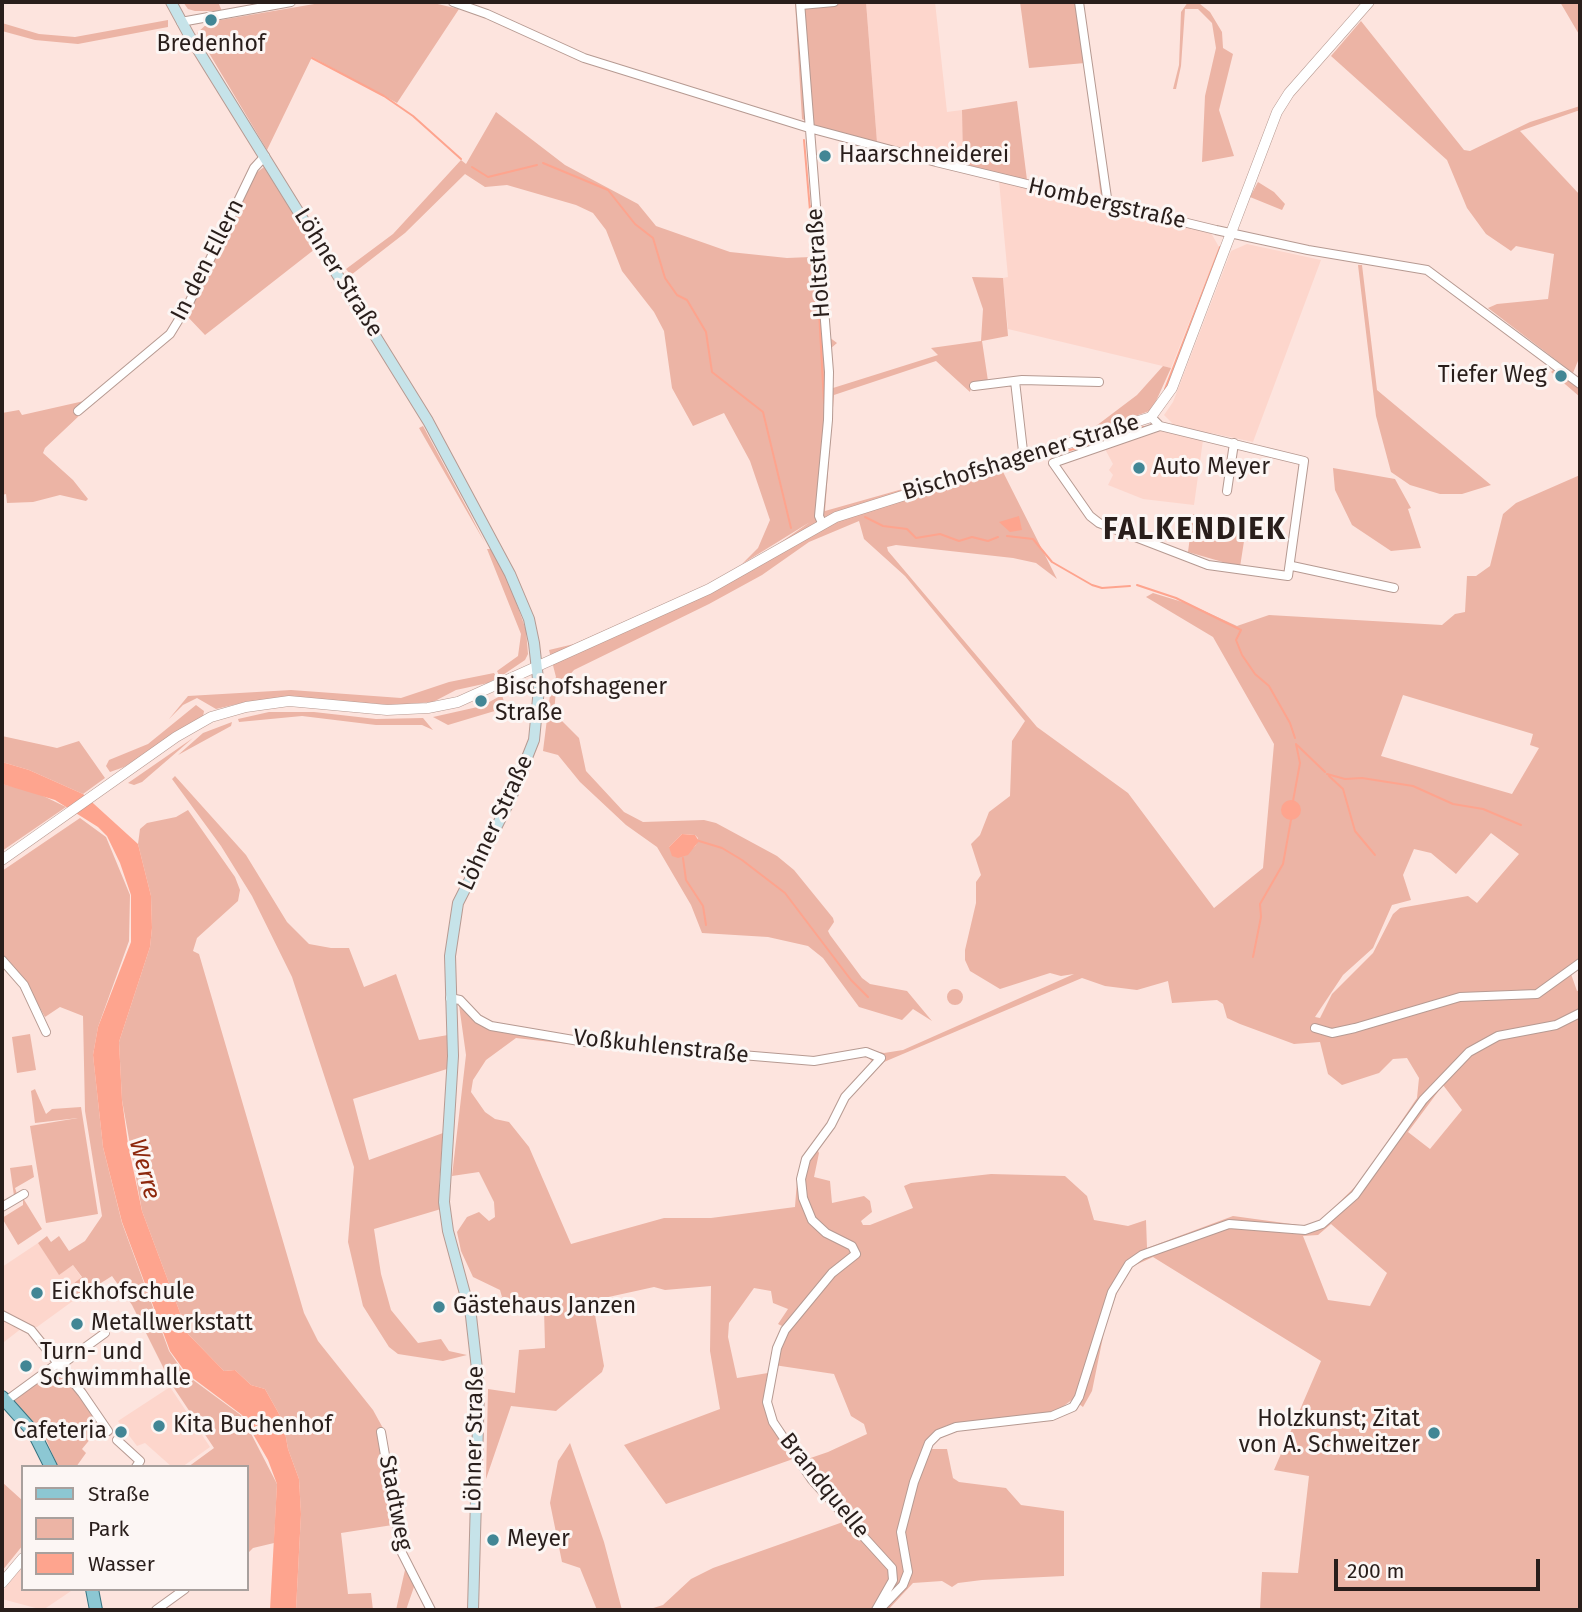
<!DOCTYPE html>
<meta charset="utf-8">
<style>
body{margin:0}
#map{position:relative;width:1582px;height:1612px;overflow:hidden;background:#fde4de;font-family:"Fira Sans",sans-serif}
canvas{display:block}
.frame{position:absolute;inset:0;border:4px solid #291e1b;pointer-events:none}
.legend{position:absolute;left:21px;top:1465px;width:228px;height:126px;box-sizing:border-box;background:#fcf6f4;border:2px solid #a8a09d;margin:0;padding:9px 12px;list-style:none;font-size:21px;color:#291e1b}
.legend li{display:flex;align-items:center;gap:14px;height:35px}
.legend b{width:35px;border:2px solid #a8a09d}
.scale{position:absolute;left:1334px;top:1559px;width:206px;height:32px;box-sizing:border-box;border:4px solid #291e1b;border-top:0;padding-left:9px;font-size:21px;line-height:24px;white-space:nowrap;color:#291e1b;-webkit-text-stroke:5px #fcf6f4;paint-order:stroke}
</style>
<div id="map">
<canvas width="1582" height="1612"></canvas>
<div class="frame"></div>
<ul class="legend">
<li><b style="height:9px;background:#8cc7d3"></b>Straße</li>
<li><b style="height:19px;background:#ecb4a5"></b>Park</li>
<li><b style="height:19px;background:#fea48e"></b>Wasser</li>
</ul>
<div class="scale">200 m</div>
</div>
<script>
const context = document.querySelector('canvas').getContext('2d');
context.lineJoin = 'round';
function paint(path, color) {
  context.fillStyle = color;
  context.fill(path, 'evenodd');
}
function shape(rows) {
  const path = new Path2D();
  for (const r of rows) {
    if (r.length === 3) {
      path.moveTo(r[0] + r[2], r[1]);
      path.arc(r[0], r[1], r[2], 0, 2 * Math.PI);
      continue;
    }
    path.moveTo(r[0], r[1]);
    for (let i = 2; i < r.length; i += 2) path.lineTo(r[i], r[i + 1]);
  }
  return path;
}
function trace(path, color, width, dash) {
  context.strokeStyle = color;
  context.lineWidth = width;
  context.lineCap = dash ? 'butt' : 'round';
  context.setLineDash(dash || []);
  context.stroke(path);
}
function drawText(font, color, halo, rows, align = 'center') {
  context.font = font + ' "Fira Sans",sans-serif';
  context.lineWidth = 6;
  context.setLineDash([]);
  context.textBaseline = 'middle';
  context.strokeStyle = halo;
  context.fillStyle = color;
  for (const [text, x, y, turn = 0] of rows) {
    context.save();
    context.translate(x, y);
    context.rotate((+turn || 0) * Math.PI / 180);
    context.textAlign = isNaN(turn) ? turn : align;
    if (halo) context.strokeText(text, 0, 0);
    context.fillText(text, 0, 0);
    context.restore();
  }
}
paint(shape([
 [866,2,935,2,947,112,962,110,963,164,877,142],
 [999,181,1211,233,1219,247,1171,368,1008,329,1003,278,1008,277],
 [1247,244,1321,260,1253,442,1211,433,1203,440,1194,505,1143,499,1108,485,1113,475,1109,470,1113,464,1105,449,1164,430,1172,423,1164,415,1173,402,1231,251],
 [38,1243,59,1274,73,1265,82,1278,69,1287,77,1298,37,1327,22,1328,4,1342,2,1267],
 [170,1387,210,1447,182,1467,172,1467,145,1443,137,1446,118,1421],
 [23,1566,23,1589,74,1589,43,1610,2,1599,2,1592]
]), '#fdd6cc');
paint(shape([
 [183,2,218,2,222,11,195,11,188,9],
 [326,2,429,2,459,9,397,103,312,57,267,150,197,33,209,22],
 [795,2,866,2,877,142,816,126,802,119],
 [1020,2,1081,2,1111,202,1101,198,1085,63,1029,68],
 [1188,2,1200,4,1210,12,1222,32,1223,48,1233,54,1219,110,1234,156,1202,162,1205,96,1216,48,1212,23,1198,9,1185,9,1181,66,1176,89,1173,89,1179,65,1181,12],
 [1560,2,1580,2,1580,36],
 [168,20,168,27,78,44,35,40,2,31,2,23,39,34,75,37],
 [1361,21,1464,150,1470,151,1530,122,1580,106,1580,110,1520,131,1580,195,1580,356,1573,373,1488,308,1497,304,1548,299,1554,254,1516,246,1511,251,1486,234,1467,208,1447,160,1331,56],
 [1017,101,1027,180,963,164,962,110],
 [496,112,565,165,638,204,656,226,730,252,787,258,811,257,809,205,820,206,829,337,837,343,830,349,833,388,938,355,931,348,981,341,983,309,972,277,1003,278,1008,336,982,341,988,381,972,383,970,392,936,361,834,395,825,511,998,462,1057,579,1036,563,1013,558,896,545,887,547,888,551,1037,727,1128,793,1214,908,1263,868,1274,744,1213,637,1146,597,1153,593,1189,604,1237,626,1269,615,1442,625,1455,614,1465,612,1467,576,1476,576,1490,566,1503,514,1516,503,1580,475,1580,967,1571,974,1577,991,1580,990,1580,1610,1260,1610,1262,1572,1298,1573,1309,1476,1274,1470,1321,1361,1153,1257,1131,1267,1121,1281,1105,1327,1092,1391,1083,1407,1079,1404,1085,1390,1057,1411,948,1425,935,1431,923,1449,947,1449,953,1478,959,1482,1006,1488,1021,1505,1064,1511,1064,1576,982,1580,958,1583,952,1587,942,1581,913,1583,888,1610,647,1610,663,1605,691,1579,713,1568,843,1522,796,1463,828,1452,867,1434,864,1424,851,1416,834,1374,774,1365,788,1329,778,1324,788,1309,773,1303,771,1291,754,1288,729,1323,728,1337,737,1378,768,1373,764,1403,793,1459,666,1504,624,1445,720,1409,710,1351,711,1286,665,1290,654,1287,604,1298,596,1303,594,1309,604,1366,602,1372,556,1411,511,1406,486,1479,488,1389,515,1393,519,1350,545,1348,544,1308,512,1307,482,1314,480,1308,494,1304,502,1297,500,1290,473,1277,461,1251,457,1232,467,1217,479,1212,489,1221,495,1217,494,1202,479,1172,452,1176,466,1055,459,1005,480,1023,578,1039,814,1058,866,1049,884,1053,903,1050,1074,974,1061,976,1050,973,1000,989,970,971,965,960,965,950,976,903,976,882,981,875,971,844,980,835,989,812,1010,796,1012,741,1025,721,905,576,864,539,859,521,809,542,762,575,709,604,574,670,556,690,554,713,579,738,586,771,624,812,643,822,704,820,716,823,777,856,794,870,833,918,834,922,828,931,830,935,862,978,870,984,907,991,932,1021,913,1009,902,1020,859,1007,823,958,808,946,768,937,702,933,691,905,657,847,626,825,580,782,558,755,543,751,551,687,556,677,549,650,574,644,706,585,771,549,810,522,742,564,758,548,770,520,750,461,724,413,693,426,672,388,664,331,654,312,622,271,606,230,593,213,576,205,507,185,485,187,465,174,405,233,351,275,346,269,393,234,461,160,466,164],
 [1403,695,1533,734,1530,745,1539,748,1512,794,1381,756],
 [1491,833,1519,854,1477,903,1468,896,1400,908,1393,914,1373,953,1332,994,1320,1018,1315,1017,1343,975,1373,948,1392,905,1411,900,1403,875,1414,849,1431,853,1456,874],
 [682,834,695,835,698,838,696,845,693,848,669,847],
 [1082,978,1105,986,1137,990,1168,981,1172,1003,1217,1000,1223,1004,1227,1018,1240,1024,1294,1044,1320,1042,1328,1074,1342,1085,1379,1073,1393,1059,1407,1058,1419,1078,1417,1098,1360,1182,1318,1223,1306,1226,1233,1216,1147,1248,1146,1220,1128,1226,1094,1220,1087,1196,1065,1176,991,1174,911,1183,904,1186,913,1208,870,1225,863,1225,861,1221,872,1212,870,1201,864,1196,832,1203,830,1181,814,1177,819,1153,817,1149,848,1100,884,1062],
 [516,1038,604,1048,618,1046,686,1057,705,1055,812,1064,866,1056,873,1062,843,1095,824,1129,797,1180,795,1207,711,1218,664,1218,571,1244,529,1147,509,1122,495,1119,485,1112,471,1092,473,1080,486,1060],
 [1443,1085,1462,1110,1430,1149,1408,1132],
 [1331,1224,1387,1273,1370,1306,1328,1300,1303,1236,1318,1235],
 [264,167,315,249,205,335,186,315,45,448,43,453,73,480,88,499,86,501,60,495,33,502,7,503,6,494,2,495,2,413,19,410,22,415,84,401,172,328,256,173],
 [1258,182,1274,192,1285,204,1282,210,1250,197],
 [1358,265,1362,265,1377,390,1491,485,1462,494,1440,494,1410,485,1391,472,1376,416],
 [1163,366,1171,368,1152,410,1097,430,1096,426,1137,395],
 [1554,369,1580,387,1580,397,1551,372],
 [423,426,469,512,485,543,419,428],
 [1333,468,1395,479,1411,508,1408,509,1421,548,1391,551,1352,525,1335,490],
 [1193,514,1247,522,1240,567,1188,552],
 [487,549,491,549,510,585,526,630,528,654,525,660,500,677,497,671,518,656,521,634],
 [494,673,497,678,488,683,456,690,433,702,392,705,288,697,246,702,216,709,197,698,183,705,169,719,188,696,291,690,401,698,449,682],
 [502,695,505,705,498,710,448,725,433,717,482,706],
 [196,705,204,711,203,717,124,767,110,772,106,766,109,760,148,744],
 [269,712,314,712,376,719,423,718,433,730,422,725,376,725,302,716,239,722,238,719],
 [232,722,231,726,178,755,203,733],
 [2,736,57,748,79,741,105,778,83,794,29,770,2,762],
 [193,738,142,782,134,785,128,783],
 [175,776,246,855,287,922,309,944,331,948,349,948,364,987,396,974,419,1040,448,1035,450,1068,353,1099,369,1160,443,1133,439,1185,441,1209,374,1229,381,1274,391,1310,418,1343,441,1339,449,1351,467,1355,443,1361,398,1354,389,1347,363,1306,348,1242,354,1167,292,977,252,896,221,846,172,779],
 [2,784,35,792,66,807,2,851],
 [188,810,235,877,240,890,238,901,197,938,193,951,199,954,304,1313,318,1341,373,1410,384,1430,399,1524,341,1533,348,1594,371,1593,373,1610,296,1610,301,1514,299,1479,288,1449,283,1421,265,1389,251,1385,235,1370,224,1371,188,1334,142,1211,122,1100,119,1042,150,947,152,928,151,896,138,844,140,829,147,823,176,817],
 [80,818,106,837,130,895,129,941,98,1027,93,1055,103,1147,122,1223,169,1351,185,1374,242,1416,277,1484,274,1543,253,1548,247,1554,247,1467,188,1467,214,1448,172,1385,132,1305,112,1276,77,1298,69,1287,82,1277,73,1265,59,1275,38,1243,47,1236,51,1242,59,1236,69,1251,85,1241,102,1216,85,1111,83,1016,60,1007,45,1017,24,980,2,956,2,871],
 [955,997,8],
 [30,1034,36,1070,17,1073,12,1037],
 [35,1089,46,1114,52,1109,81,1107,98,1214,46,1223,30,1126,78,1118,35,1123,31,1091],
 [32,1165,34,1177,15,1188,17,1194,14,1196,10,1168],
 [23,1198,42,1229,18,1245,2,1218,23,1205],
 [54,1369,62,1373,101,1426,82,1449,86,1453,76,1467,58,1467,45,1437,14,1400],
 [570,1443,604,1542,622,1610,597,1610,580,1568,562,1562,550,1503,558,1461],
 [2,1482,23,1501,23,1545,2,1571],
 [402,1558,415,1584,406,1610,396,1610,405,1570]
]), '#ecb4a5');
paint(shape([
 [1019,516,1022,530,1010,532,999,522],
 [2,762,29,770,83,794,138,844,151,896,152,928,150,947,119,1042,122,1100,128,1144,142,1211,188,1334,224,1371,235,1370,251,1385,265,1389,283,1421,288,1449,299,1479,301,1514,296,1610,270,1610,277,1484,268,1460,242,1415,186,1373,170,1351,122,1222,103,1147,93,1055,98,1027,131,942,131,895,120,863,107,836,98,827,55,800,2,784],
 [1291,810,10],
 [682,834,695,835,699,841,688,855,678,858,672,856,669,847]
]), '#fea48e');
trace(shape([
 [312,58,384,96,413,116,461,159],
 [804,140,816,281],
 [543,163,608,190,635,224,653,238,665,278,677,295,687,300,706,332,712,372,763,412,791,528],
 [472,167,488,177,537,165],
 [819,311,824,403],
 [1165,389,1220,247],
 [1051,456,1144,427],
 [865,517,883,526,907,529,916,538,940,534,959,541,972,537,988,541,998,537],
 [1007,536,1033,539,1052,562,1092,585,1102,588,1130,586],
 [1137,585,1176,598,1241,630,1236,640,1242,655,1255,674,1269,686,1290,723,1295,738],
 [1297,745,1325,772],
 [1327,774,1345,779,1362,778,1413,786,1453,804,1483,809,1521,825],
 [1329,776,1343,789,1355,831,1375,855],
 [1293,801,1300,763,1296,744],
 [699,841,722,848,742,860,785,893,851,980,868,997],
 [683,858,686,880,703,906,706,925],
 [1253,957,1261,917,1260,904,1283,864,1291,820]
]), '#fea48e', 2);
const minor = shape([
 [453,2,487,14,584,58,809,128,936,162,1216,230,1308,250,1427,270,1580,384],
 [800,2,829,372,828,420,819,516,822,523],
 [1079,2,1108,205],
 [801,5,834,2],
 [181,22,291,2],
 [1015,381,1024,460],
 [974,386,1022,380,1099,382],
 [78,411,170,334,189,303,254,168,265,156],
 [1151,417,1160,426,1053,463,1090,516,1099,523,1208,565,1288,576,1304,461,1160,426],
 [1227,491,1234,443],
 [1292,566,1394,588],
 [2,960,24,985,46,1032],
 [450,998,460,1000,478,1019,491,1026,585,1042,814,1061,866,1052,881,1058,845,1097,831,1125,806,1159,801,1179,803,1198,812,1220,826,1233,852,1246,856,1254,832,1273,785,1330,777,1348,767,1402,773,1422,812,1480,892,1568,893,1580,876,1610],
 [1315,1028,1332,1033,1355,1028,1460,997,1537,994,1580,963],
 [2,1207,24,1194],
 [2,1315,31,1330,82,1393,108,1431],
 [6,1401,58,1363,65,1362,105,1333],
 [381,1432,402,1553,431,1610],
 [117,1440,140,1461,136,1467],
 [156,1610,185,1589],
 [879,1610,903,1585,908,1572,901,1532,914,1482,929,1443,938,1434,956,1427,1052,1416,1073,1407,1079,1397,1112,1292,1129,1264,1142,1255,1229,1224,1305,1230,1322,1224,1355,1195,1423,1100,1469,1052,1498,1036,1556,1025,1580,1013]
]);
const tertiary = shape([
 [2,860,176,737,211,717,246,707,289,701,387,710,428,708,458,702,709,589,836,517,1151,417,1172,388,1277,112,1289,93,1369,2],
 [2,1583,23,1558]
]);
const secondary = shape([
 [171,2,190,37,428,421,510,574,529,619,534,643,539,688,534,740,511,798,458,903,450,956,453,1056,444,1202,448,1231,471,1316,479,1387,473,1610]
]);
const primary = shape([
 [2,1397,34,1433,51,1467],
 [92,1589,96,1610]
]);
trace(minor, '#b69a92', 10);
trace(tertiary, '#b69a92', 11);
trace(secondary, '#b69a92', 12);
trace(primary, '#387380', 14);
trace(minor, '#fff', 8);
trace(tertiary, '#fff', 10);
trace(secondary, '#c6e3e9', 10);
trace(primary, '#8cc7d3', 12);
for (const [x, y, r, color] of [
 [211,20,7,"#428695"],
 [825,156,7,"#428695"],
 [1561,376,7,"#428695"],
 [1139,468,7,"#428695"],
 [481,701,7,"#428695"],
 [37,1293,7,"#428695"],
 [439,1307,7,"#428695"],
 [77,1324,7,"#428695"],
 [26,1366,7,"#428695"],
 [159,1426,7,"#428695"],
 [121,1432,7,"#428695"],
 [1434,1433,7,"#428695"],
 [493,1540,7,"#428695"]
]) {
  const dot = new Path2D();
  dot.arc(x, y, r, 0, 2 * Math.PI);
  context.fillStyle = color;
  context.fill(dot);
  trace(dot, '#fcf6f4', 2.5);
}
drawText('23px', '#291e1b', '#fcf6f4', [
 ["Bredenhof",211,45,"center"],
 ["Haarschneiderei",839,156],
 ["Tiefer Weg",1547,376,"right"],
 ["Auto Meyer",1153,468],
 ["Bischofshagener",495,688],
 ["Straße",495,714],
 ["Eickhofschule",51,1293],
 ["Gästehaus Janzen",453,1307],
 ["Metallwerkstatt",91,1324],
 ["Turn- und",40,1353],
 ["Schwimmhalle",40,1379],
 ["Holzkunst; Zitat",1420,1420,"right"],
 ["von A. Schweitzer",1420,1446,"right"],
 ["Kita Buchenhof",173,1426],
 ["Cafeteria",107,1432,"right"],
 ["Meyer",507,1540]
], 'left');
drawText('23px', '#291e1b', '#fcf6f4', [
 ["Hombergstraße",1107,204,13],
 ["In den Ellern",208,260,-63],
 ["Holtstraße",819,263,-94],
 ["Löhner Straße",338,273,58],
 ["Bischofshagener Straße",1021,458,-17],
 ["Löhner Straße",496,823,-65],
 ["Voßkuhlenstraße",661,1047,6],
 ["Löhner Straße",475,1439,-89],
 ["Brandquelle",824,1486,51],
 ["Stadtweg",395,1503,79]
]);
drawText('italic 24px', '#8d270c', '#fcf6f4', [
 ["Werre",144,1169,75]
]);
context.letterSpacing = '2px';
drawText('bold 30px', '#291e1b', '#fcf6f4', [
 ["FALKENDIEK",1195,531]
]);
context.letterSpacing = '0px';
</script>
